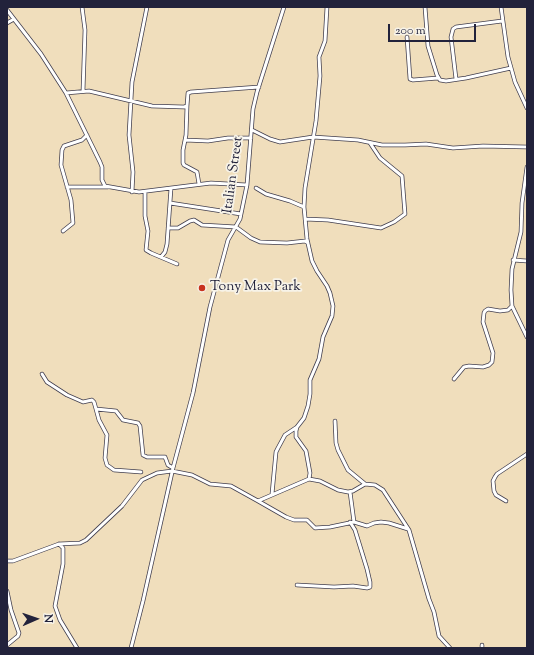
<!DOCTYPE html>
<style>
body{margin:0}
#map{position:relative;width:534px;height:655px;overflow:hidden;background:#f0debc;font-family:"Sorts Mill Goudy",serif}
canvas{display:block}
.frame{position:absolute;inset:0;border:8px solid #22223b;pointer-events:none}
.north{position:absolute;left:16px;top:599px;width:40px;height:40px;-webkit-text-stroke:3px #f7f3e8;paint-order:stroke;rotate:88deg;font-size:11px;font-weight:700;line-height:16px;text-align:center;color:#22223b}
.north::after{content:'';display:block;margin:auto;width:14px;height:18px;background:#22223b;clip-path:polygon(50% 0,100% 100%,50% 72%,0 100%)}
.scale{position:absolute;left:388px;top:24px;width:88px;height:18px;box-sizing:border-box;border:2px solid #22223b;border-top:0;padding-left:5px;font-size:12px;line-height:14px;white-space:nowrap;color:#22223b;-webkit-text-stroke:3px #f7f3e8;paint-order:stroke}
</style>
<div id="map">
<canvas width="534" height="655"></canvas>
<div class="frame"></div>
<div class="north">N</div>
<div class="scale">200 m</div>
</div>
<script>
const context = document.querySelector('canvas').getContext('2d');
context.lineJoin = 'round';
function shape(rows) {
  const path = new Path2D();
  for (const r of rows) {
    path.moveTo(r[0], r[1]);
    for (let i = 2; i < r.length; i += 2) path.lineTo(r[i], r[i + 1]);
  }
  return path;
}
function trace(path, color, width, dash) {
  context.strokeStyle = color;
  context.lineWidth = width;
  context.lineCap = dash ? 'butt' : 'round';
  context.setLineDash(dash || []);
  context.stroke(path);
}
function drawText(font, color, halo, rows, align = 'center') {
  context.font = font + ' "Sorts Mill Goudy",serif';
  context.lineWidth = 3.5;
  context.setLineDash([]);
  context.textBaseline = 'middle';
  context.strokeStyle = halo;
  context.fillStyle = color;
  for (const [text, x, y, turn = 0] of rows) {
    context.save();
    context.translate(x, y);
    context.rotate((+turn || 0) * Math.PI / 180);
    context.textAlign = isNaN(turn) ? turn : align;
    if (halo) context.strokeText(text, 0, 0);
    context.fillText(text, 0, 0);
    context.restore();
  }
}
const minor = shape([
 [82,7,85,30,83,91],
 [425,7,428,46,437,75,440,80,446,81,466,78,511,68],
 [501,7,508,57,515,82,527,108],
 [7,10,41,54,66,93,100,162,102,167,102,180,105,186,139,192,211,183,247,185],
 [7,23,14,19],
 [407,37,410,79,413,80,438,78],
 [456,79,451,37,453,29,456,27,502,21],
 [66,93,89,91,152,106,184,107,187,106,188,93,191,92,259,87],
 [187,106,186,135,183,150,183,163,184,165,197,172,199,184],
 [252,130,270,139,280,142,313,137,358,140,382,145,405,145,426,144,453,148,483,146,527,147],
 [185,140,208,141,228,138,251,138],
 [527,167,522,203,521,232,512,269,511,290,512,306,527,337],
 [67,187,108,187],
 [256,188,266,194,290,201,304,207],
 [132,192,133,172,129,135,132,82,147,7],
 [145,192,145,216,148,231,146,250,151,253,177,264],
 [170,203,241,214],
 [305,219,328,220,381,228,394,222,405,214,402,176,380,158,370,143],
 [168,228,178,228,190,221,194,220,202,225,236,227,251,238,260,242,287,243,305,241,308,243],
 [63,231,73,223,71,200,61,165,62,150,64,146,82,140,87,135],
 [161,257,165,252,167,244,171,188],
 [513,260,527,261],
 [42,374,47,382,67,395,83,402,92,400,94,402,96,409,116,411,123,420,138,423,140,426,143,455,147,457,165,457,168,465,173,468],
 [454,379,464,367,469,366,483,367,489,365,492,362,493,353,483,322,484,313,485,311,488,309,500,311,508,310,512,306],
 [96,409,99,420,107,435,105,458,107,465,114,470,141,472],
 [335,421,336,443,338,450,348,470,365,484],
 [309,479,310,473,306,451,296,437,296,431,297,427,304,418,308,406,310,394,310,380,319,359,323,337,332,316,333,306,330,293,327,286,317,271,312,261,307,239,304,207,305,188,316,121,320,76,319,57,325,41,327,7],
 [350,492,354,522],
 [272,494,276,452,278,448,285,435,297,427],
 [258,501,286,517,294,520,307,520,315,528,330,527,354,522,367,526,374,523,381,522,389,523,408,529],
 [506,501,496,495,494,491,493,481,495,477,497,474,527,454],
 [59,544,63,548,63,564,55,606,60,620,77,648],
 [7,561,13,561,59,544,80,543,86,540,122,506,142,480,157,473,172,471,192,475,210,484,231,486,258,501,309,479,320,481,338,490,348,492,353,491,365,484,375,485,383,490,409,530,429,599,434,612,439,636,450,648],
 [297,585,334,587,353,586,367,588,370,587,370,582,367,569,355,530,350,522],
 [7,591,11,610,19,633,18,636,7,645],
 [482,645,482,648],
 [131,648,143,601,173,468,193,393,210,307,228,240,240,219,241,214,247,185,253,109,257,92,284,7]
]);
trace(minor, '#413e4e', 4.5);
trace(minor, '#fff', 3);
for (const [x, y, r, color] of [
 [202,288,4,"#c8321e"]
]) {
  const dot = new Path2D();
  dot.arc(x, y, r, 0, 2 * Math.PI);
  context.fillStyle = color;
  context.fill(dot);
  trace(dot, '#f7f3e8', 1.5);
}
drawText('14px', '#22223b', '#f7f3e8', [
 ["Italian Street",234,175,-82]
]);
drawText('14px', '#22223b', '#f7f3e8', [
 ["Tony Max Park",210,288]
], 'left');
</script>
